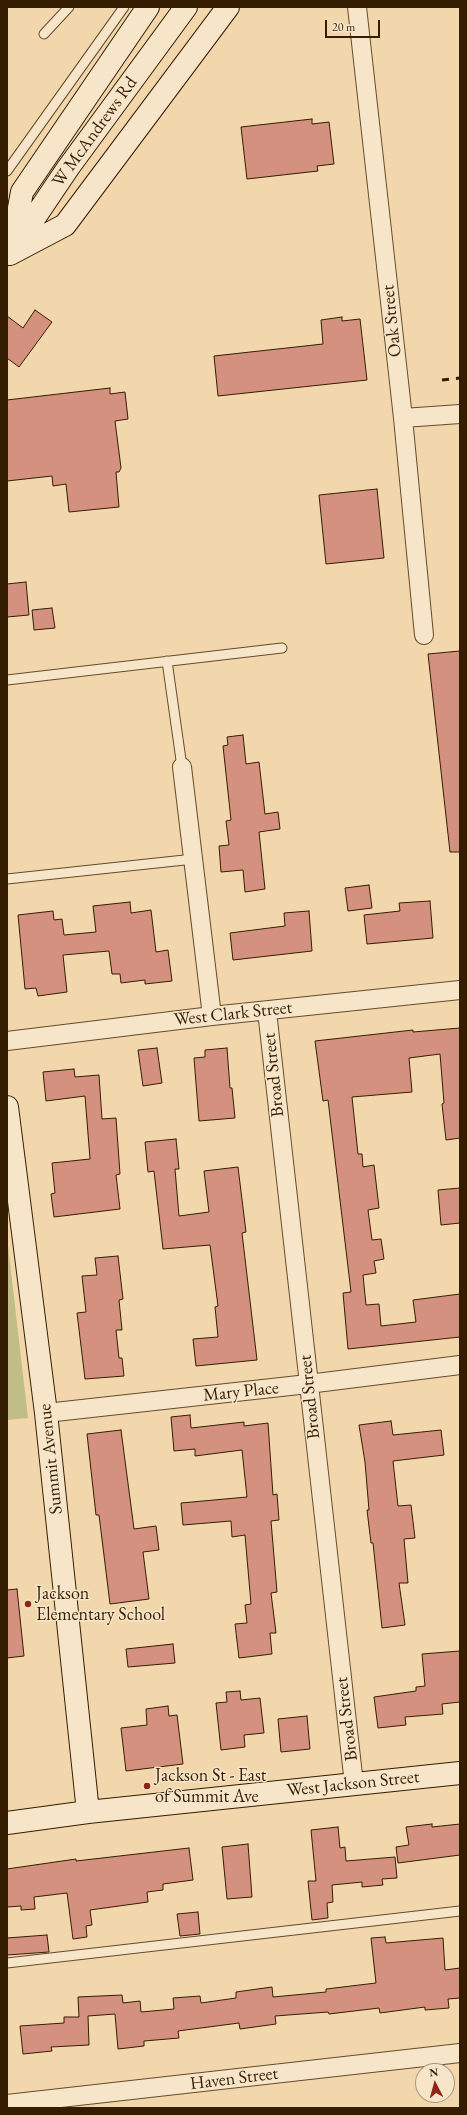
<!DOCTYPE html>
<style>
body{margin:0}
#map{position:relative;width:467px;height:2115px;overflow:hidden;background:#f3d7ac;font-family:"EB Garamond",serif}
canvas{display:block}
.frame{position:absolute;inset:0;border:8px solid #341d00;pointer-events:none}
.north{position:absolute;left:415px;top:2063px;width:40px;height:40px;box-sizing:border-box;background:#f7e5c9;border:1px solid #a99579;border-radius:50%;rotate:354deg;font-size:11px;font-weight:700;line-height:16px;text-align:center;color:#341d00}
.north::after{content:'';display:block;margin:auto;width:14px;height:18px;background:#8f2418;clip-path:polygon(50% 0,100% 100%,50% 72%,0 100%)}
.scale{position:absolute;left:325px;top:20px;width:55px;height:18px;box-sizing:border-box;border:2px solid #341d00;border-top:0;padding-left:5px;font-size:12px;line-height:14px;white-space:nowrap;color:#341d00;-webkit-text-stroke:3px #f7e5c9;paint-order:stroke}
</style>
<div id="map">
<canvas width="467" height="2115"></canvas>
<div class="frame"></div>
<div class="north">N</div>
<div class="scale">20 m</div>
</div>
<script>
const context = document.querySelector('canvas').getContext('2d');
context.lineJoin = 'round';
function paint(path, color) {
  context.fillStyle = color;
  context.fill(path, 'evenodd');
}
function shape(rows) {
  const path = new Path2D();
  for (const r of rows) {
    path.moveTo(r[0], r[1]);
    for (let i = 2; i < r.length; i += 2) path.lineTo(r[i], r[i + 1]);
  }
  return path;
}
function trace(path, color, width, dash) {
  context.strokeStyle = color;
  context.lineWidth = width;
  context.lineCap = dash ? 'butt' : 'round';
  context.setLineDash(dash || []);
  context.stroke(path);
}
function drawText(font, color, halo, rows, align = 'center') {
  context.font = font + ' "EB Garamond",serif';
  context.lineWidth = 3;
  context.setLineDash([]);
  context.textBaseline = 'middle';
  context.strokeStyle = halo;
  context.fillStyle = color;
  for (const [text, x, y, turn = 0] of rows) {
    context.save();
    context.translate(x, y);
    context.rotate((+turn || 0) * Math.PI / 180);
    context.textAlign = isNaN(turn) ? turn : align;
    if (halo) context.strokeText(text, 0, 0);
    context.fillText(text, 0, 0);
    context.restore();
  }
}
paint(shape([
 [7,1237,28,1418,7,1420]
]), '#c0bd86');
const building = shape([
 [312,119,312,124,329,122,334,164,317,166,318,171,247,179,241,127,312,119],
 [35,310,52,322,19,367,7,358,7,316,23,328,35,310],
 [342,317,342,321,360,319,367,380,218,396,214,356,323,344,321,320,342,317],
 [110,388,110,394,125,392,128,419,115,421,121,468,119,472,116,472,119,507,69,512,66,484,53,486,52,476,7,481,7,400,110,388],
 [377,489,384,558,326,564,319,495,377,489],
 [26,582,29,615,7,617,7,584,26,582],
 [52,608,55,628,34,630,32,610,52,608],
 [460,651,460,852,450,852,428,654,460,651],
 [243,735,246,764,259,762,265,814,278,812,280,829,259,832,265,889,245,892,243,870,221,872,219,846,229,845,226,821,231,820,223,746,228,745,227,737,243,735],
 [369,885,372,908,348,911,345,888,369,885],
 [430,901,433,938,367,944,364,915,400,911,399,903,430,901],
 [130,902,131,913,151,910,156,952,168,950,172,981,145,984,145,980,121,983,120,974,112,974,109,951,63,955,67,992,38,996,36,988,25,989,18,915,53,911,54,920,62,919,64,935,96,932,93,906,130,902],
 [309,911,312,951,233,960,230,933,285,926,284,913,309,911],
 [460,1028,460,1138,446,1140,442,1104,444,1103,440,1054,409,1058,412,1092,352,1097,358,1154,362,1154,363,1167,374,1165,379,1208,368,1210,372,1240,381,1239,384,1259,374,1261,376,1273,363,1275,366,1305,379,1304,381,1326,416,1322,413,1300,460,1294,460,1337,348,1349,343,1293,351,1292,328,1100,323,1101,315,1041,413,1030,413,1032,460,1028],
 [157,1048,162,1083,143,1086,138,1050,157,1048],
 [227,1048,230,1088,232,1088,235,1118,199,1121,194,1058,205,1057,205,1050,227,1048],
 [74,1069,75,1077,99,1075,102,1119,116,1118,120,1174,116,1175,120,1209,54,1217,51,1194,55,1193,52,1163,90,1159,85,1096,46,1101,43,1072,74,1069],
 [176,1139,179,1169,175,1169,179,1216,209,1212,204,1171,238,1167,246,1232,242,1233,257,1360,196,1366,193,1339,218,1337,215,1307,218,1306,210,1245,163,1249,154,1171,148,1172,145,1142,176,1139],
 [460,1188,460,1223,441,1225,438,1190,460,1188],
 [118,1256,123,1299,119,1300,122,1330,116,1330,119,1358,122,1358,124,1376,85,1379,77,1313,86,1312,82,1276,97,1275,95,1258,118,1256],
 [190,1415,191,1428,244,1422,244,1426,268,1423,273,1495,277,1494,279,1520,271,1521,277,1592,271,1593,276,1633,270,1633,272,1654,239,1658,235,1624,247,1623,245,1605,251,1604,245,1535,232,1537,231,1521,183,1525,181,1503,247,1497,242,1450,195,1456,195,1449,174,1451,171,1417,190,1415],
 [391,1421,393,1435,441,1430,444,1455,393,1461,398,1506,411,1505,415,1538,404,1539,408,1583,399,1583,405,1625,382,1628,373,1543,371,1543,367,1510,369,1510,365,1462,359,1425,391,1421],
 [121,1430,134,1529,156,1526,159,1550,143,1552,149,1599,110,1604,99,1515,96,1515,87,1434,121,1430],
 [17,1589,24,1656,7,1658,7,1590,17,1589],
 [173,1644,175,1663,128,1667,126,1649,173,1644],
 [460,1651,460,1702,442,1704,443,1714,405,1717,406,1725,378,1728,374,1697,416,1691,416,1687,425,1686,422,1654,460,1651],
 [240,1691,241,1700,260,1698,264,1733,244,1735,245,1747,221,1750,216,1703,227,1702,226,1692,240,1691],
 [168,1706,169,1716,177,1715,183,1764,126,1771,121,1728,147,1725,146,1709,168,1706],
 [307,1716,310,1749,281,1752,278,1719,307,1716],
 [432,1824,432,1827,460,1824,460,1855,398,1863,396,1847,409,1845,406,1827,432,1824],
 [338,1827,340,1848,345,1847,346,1861,395,1857,397,1878,382,1879,383,1885,362,1887,362,1882,332,1885,333,1902,327,1903,328,1918,312,1920,308,1881,316,1881,311,1830,338,1827],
 [248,1844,252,1897,227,1899,222,1847,248,1844],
 [189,1848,193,1880,163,1884,163,1890,147,1892,148,1902,90,1910,92,1925,86,1926,87,1937,73,1939,67,1893,34,1897,35,1909,21,1910,21,1906,7,1907,7,1869,76,1859,76,1861,189,1848],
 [198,1912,200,1934,180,1936,177,1914,198,1912],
 [47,1935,49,1952,7,1955,7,1938,47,1935],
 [385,1937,386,1943,443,1938,445,1970,460,1968,460,1998,448,1999,449,2008,425,2010,425,2007,380,2013,379,2008,329,2014,328,2012,275,2016,276,2024,240,2029,239,2023,178,2031,179,2038,144,2041,144,2046,118,2049,115,2014,88,2016,89,2045,51,2047,52,2051,23,2054,20,2026,64,2023,64,2017,79,2017,78,1997,122,1995,123,2003,140,2001,141,2012,174,2009,173,1998,200,1996,201,2003,236,1998,236,1992,272,1987,273,1997,326,1992,326,1989,376,1983,371,1938,385,1937]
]);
paint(building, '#d59180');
trace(building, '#341d00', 1);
const lane = shape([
 [44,34,69,7],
 [7,171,124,7],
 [167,661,182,767],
 [7,680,282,648],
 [7,879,194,859],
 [7,1963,460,1911]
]);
const street = shape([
 [357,7,403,418,424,635],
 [403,418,460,414],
 [182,767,212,1016],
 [267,1011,354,1784],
 [7,1041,212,1016,460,990],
 [46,1413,308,1384,460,1365],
 [7,2104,460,2053]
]);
const secondary = shape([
 [12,245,22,192,148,7],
 [12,251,68,168,186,7],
 [10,254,65,225,228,7],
 [7,1107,46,1413,88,1812],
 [7,1823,88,1812,460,1773]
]);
trace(lane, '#644c2b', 11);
trace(street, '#644c2b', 20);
trace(secondary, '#341d00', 24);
trace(lane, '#f7e5c9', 9);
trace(street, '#f7e5c9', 18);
trace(secondary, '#f7e5c9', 22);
trace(shape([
 [442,380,460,378]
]), '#341d00', 3, [7, 7]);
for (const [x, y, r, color] of [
 [28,1604,4,"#8f2418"],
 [147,1786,4,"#8f2418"]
]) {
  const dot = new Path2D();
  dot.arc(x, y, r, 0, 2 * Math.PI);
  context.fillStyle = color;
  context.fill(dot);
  trace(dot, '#f7e5c9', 1.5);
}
drawText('18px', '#341d00', '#f7e5c9', [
 ["W McAndrews Rd",95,132,-54],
 ["Oak Street",392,321,-96],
 ["West Clark Street",233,1014,-6],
 ["Broad Street",274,1075,-96],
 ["Mary Place",241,1392,-6],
 ["Broad Street",310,1397,-96],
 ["Summit Avenue",51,1459,-96],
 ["Broad Street",347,1719,-97],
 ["West Jackson Street",353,1784,-6],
 ["Haven Street",234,2079,-7]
]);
drawText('18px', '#341d00', '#f7e5c9', [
 ["Jackson",36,1594],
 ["Elementary School",36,1615],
 ["Jackson St - East",155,1776],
 ["of Summit Ave",155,1797]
], 'left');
</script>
